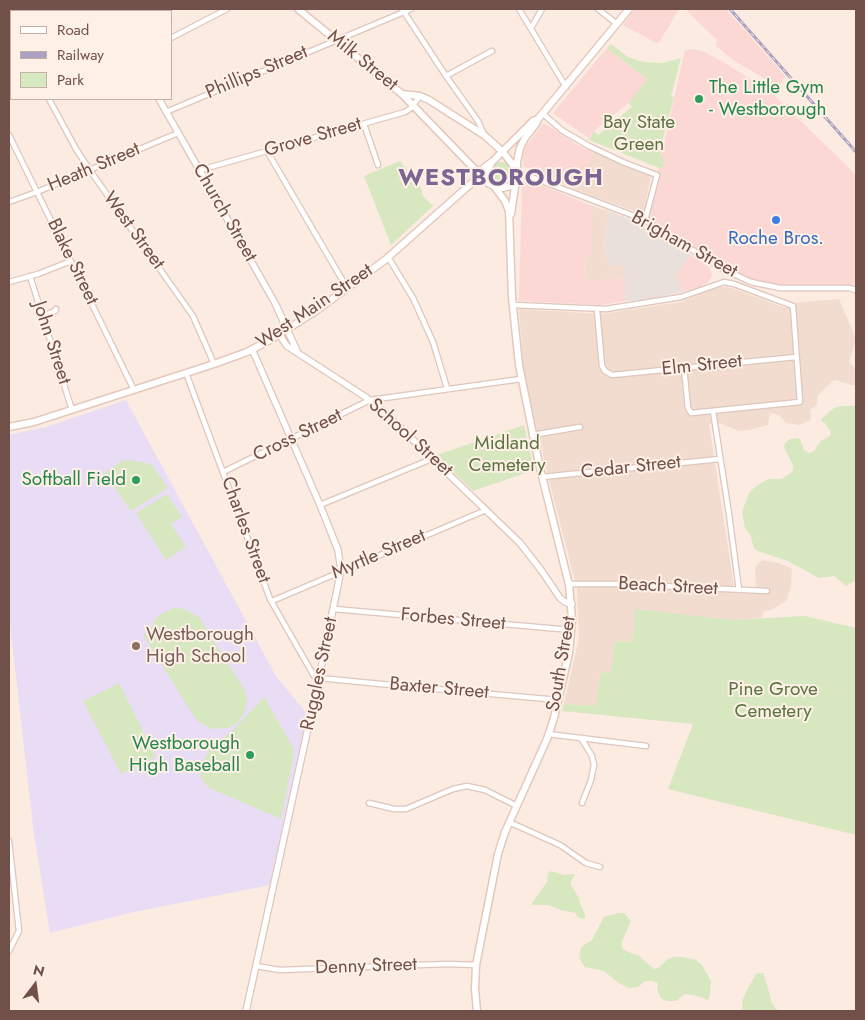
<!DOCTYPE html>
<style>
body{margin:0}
#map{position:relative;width:865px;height:1020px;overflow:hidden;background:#fbebe0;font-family:Jost,sans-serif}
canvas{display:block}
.frame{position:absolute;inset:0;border:10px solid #705049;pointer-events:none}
.legend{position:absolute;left:10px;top:10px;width:162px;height:90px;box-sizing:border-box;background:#fef0e6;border:1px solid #c5b0a7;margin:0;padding:6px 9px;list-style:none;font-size:15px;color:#705049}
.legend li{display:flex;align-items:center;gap:10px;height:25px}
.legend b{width:25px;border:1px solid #c5b0a7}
.north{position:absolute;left:10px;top:960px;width:50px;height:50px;-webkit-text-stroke:4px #fef0e6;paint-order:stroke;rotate:15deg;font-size:14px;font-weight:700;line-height:20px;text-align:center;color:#705049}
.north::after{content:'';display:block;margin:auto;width:18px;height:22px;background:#705049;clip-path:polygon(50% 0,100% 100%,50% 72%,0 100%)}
</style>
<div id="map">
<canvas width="865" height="1020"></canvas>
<div class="frame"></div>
<ul class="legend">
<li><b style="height:6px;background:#fff"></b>Road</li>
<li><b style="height:6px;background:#aca1c2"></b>Railway</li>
<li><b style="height:14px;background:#d7e7c0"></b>Park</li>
</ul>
<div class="north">N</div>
</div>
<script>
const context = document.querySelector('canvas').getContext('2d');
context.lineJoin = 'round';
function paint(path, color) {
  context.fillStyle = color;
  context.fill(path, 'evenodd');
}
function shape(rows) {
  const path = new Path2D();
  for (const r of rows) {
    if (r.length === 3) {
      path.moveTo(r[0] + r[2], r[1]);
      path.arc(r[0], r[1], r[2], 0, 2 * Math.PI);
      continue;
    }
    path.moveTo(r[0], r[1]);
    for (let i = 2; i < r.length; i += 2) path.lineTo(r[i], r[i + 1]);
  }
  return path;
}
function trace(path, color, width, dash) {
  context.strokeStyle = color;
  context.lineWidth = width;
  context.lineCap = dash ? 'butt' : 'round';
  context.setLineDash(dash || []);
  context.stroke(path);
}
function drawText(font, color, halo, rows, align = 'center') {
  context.font = font + ' Jost,sans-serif';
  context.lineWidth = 4;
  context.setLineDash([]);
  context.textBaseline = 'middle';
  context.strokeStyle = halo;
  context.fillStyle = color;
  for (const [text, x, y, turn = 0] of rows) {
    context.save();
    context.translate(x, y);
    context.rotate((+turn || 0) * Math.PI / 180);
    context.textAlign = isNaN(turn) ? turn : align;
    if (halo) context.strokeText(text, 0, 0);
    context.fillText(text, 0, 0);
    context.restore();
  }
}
paint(shape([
 [593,152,651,176,643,214,576,190],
 [592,206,609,211,604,245,609,265,625,266,625,278,586,282,585,256,592,256],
 [723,287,732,288,785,308,795,303,839,299,856,339,849,362,856,369,856,386,834,380,818,395,817,405,810,410,811,420,799,425,786,423,779,415,770,413,768,425,753,429,739,431,719,423,709,424,735,594,756,594,755,567,762,560,779,563,792,569,791,587,786,601,773,609,763,612,761,618,733,620,633,642,615,641,610,674,601,672,595,707,564,704,579,638,577,589,549,480,524,374,519,309,601,314,681,302,711,289]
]), '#f2dccf');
paint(shape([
 [635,9,679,9,658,44,623,25],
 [685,9,726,9,785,76,779,87,733,60,716,46,717,40],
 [607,48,647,79,632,100,594,131,589,138,553,113],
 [694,49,704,52,722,61,773,94,856,175,856,290,780,288,751,282,721,268,645,220,657,175,685,50],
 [544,123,576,144,593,152,576,190,523,166,523,154,526,146],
 [522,182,544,186,592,206,592,256,585,256,586,282,625,278,625,301,601,305,519,301],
 [691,255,710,268,712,275,708,282,699,288,682,292,676,275]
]), '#fbd8d4');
paint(shape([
 [609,211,644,225,691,255,676,275,682,292,644,300,625,301,625,266,609,266,604,245]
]), '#e9e0dc');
paint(shape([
 [126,400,276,676,307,714,270,885,134,912,50,933,34,835,9,616,9,435,46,427]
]), '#e9ddf6');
paint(shape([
 [611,44,628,57,643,62,663,63,681,58,671,96,674,97,661,146,661,155,664,160,662,169,589,140,594,131,598,135,632,107,629,103,647,79,607,48],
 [400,161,422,190,422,195,433,206,391,245,364,176],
 [501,173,11],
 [841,406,856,406,856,580,846,586,834,576,819,578,788,561,758,551,754,548,750,534,745,528,742,512,749,493,755,487,768,479,781,479,790,474,793,470,793,465,784,447,785,443,790,439,796,438,800,439,804,450,810,453,814,451,821,441,830,436,831,432,825,423,821,421,822,418,834,408],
 [524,425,534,470,473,491,437,455],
 [129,460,151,464,168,488,131,511,104,473,122,461],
 [167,494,182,517,171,524,186,547,166,560,136,513],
 [173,608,184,609,199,617,245,691,247,702,244,713,238,722,228,728,212,729,197,721,143,635,147,632,149,634,152,625,158,616],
 [635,609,733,620,805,616,856,628,856,835,668,789,693,724,562,711,564,704,595,706,601,672,610,673,615,641,633,642],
 [119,683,156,757,121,774,83,701],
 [264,697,294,749,293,759,281,819,209,788,201,778,199,768,209,750,234,729],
 [551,871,564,875,574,874,575,875,571,881,571,885,579,898,580,903,585,915,585,919,579,918,575,913,561,910,548,905,531,905,542,889,547,882,548,873],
 [619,913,624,913,631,921,622,941,622,948,626,951,639,956,654,969,658,968,668,959,675,957,683,957,696,960,702,965,711,981,710,993,708,1000,698,996,685,994,676,1001,667,1001,661,998,657,989,658,983,653,981,645,981,638,987,629,988,617,982,604,971,585,967,579,958,581,947,592,940,604,917],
 [759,973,763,973,765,978,772,1003,776,1009,781,1011,742,1011,743,999,749,986,756,974]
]), '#d7e7c0');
const minor = shape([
 [402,9,446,76,478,121,484,135],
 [519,9,566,87],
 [598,9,617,24],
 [9,16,11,21],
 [531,28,542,9],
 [171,38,227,9],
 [9,64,11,63],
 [446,76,492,51],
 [49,99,76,149,89,169,193,316,214,364],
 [166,112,411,9],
 [543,114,563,131,589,146,625,163,657,175,645,220],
 [364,124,378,165],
 [9,135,134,390],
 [267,151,347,288],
 [200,170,405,112,411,108,420,96],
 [517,173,534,178,645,220,721,268,751,282,780,288,849,288,856,290],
 [545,182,550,172],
 [9,202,37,192,178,133],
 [388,257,413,298,433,342,447,388],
 [30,276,72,410],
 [9,282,38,274,71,261],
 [513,305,606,309,681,297,724,282,734,284,793,306,800,402,691,413,688,408,684,368],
 [597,310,602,366,605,371,612,375,796,357],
 [42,316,55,311,56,309],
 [186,373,270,599,314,676,319,678,381,684,558,700],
 [713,411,729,514,739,590],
 [532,435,580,427],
 [223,472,370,400,521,379],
 [542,477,720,459],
 [320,505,434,458],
 [569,584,617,584,767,591],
 [272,601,486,510],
 [334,609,571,630],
 [548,734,646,746],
 [581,738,592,756,594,765,591,780,582,803],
 [369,803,394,809,406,809,453,789,467,786,485,790,517,806],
 [509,822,560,845,586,863,600,867],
 [9,841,19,931,9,951],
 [256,966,280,970,448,964,476,965]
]);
const tertiary = shape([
 [106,9,108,11],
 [159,99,275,303,297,351],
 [279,334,287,346,364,396,382,410,520,543,541,570,560,598,565,602,572,604],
 [246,1011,319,678,341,570,338,550,320,505,252,349]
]);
const secondary = shape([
 [298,9,402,94,488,183,494,186,503,188,510,186,515,180],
 [402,94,420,96,429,100,484,135,503,152,516,169],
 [490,184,487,172,491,164],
 [511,214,517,173,517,162,520,148,525,138,536,124,538,119,629,9],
 [9,427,34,422,214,364,247,352,270,340,316,311,385,260,474,181,480,171,493,161,533,121,538,119],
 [477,1011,475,989,476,965,498,854,505,832,547,739,554,718,569,653,572,619,569,585,539,464,519,365,512,297,509,211,505,201,494,186]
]);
trace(minor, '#dec6bd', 7);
trace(tertiary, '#dec6bd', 8);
trace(secondary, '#e5c8bd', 9);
trace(minor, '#fff', 4.5);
trace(tertiary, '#fff', 5.5);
trace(secondary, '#fff', 6);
const rail = shape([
 [730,9,856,152]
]);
trace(rail, '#aca1c2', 3);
trace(rail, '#fef0e6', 1, [4]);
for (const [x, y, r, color] of [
 [699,99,5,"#2e9e5b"],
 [776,220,5,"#3f7fe0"],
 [136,480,5,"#2e9e5b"],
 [136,646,5,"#8d6e63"],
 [250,755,5,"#2e9e5b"]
]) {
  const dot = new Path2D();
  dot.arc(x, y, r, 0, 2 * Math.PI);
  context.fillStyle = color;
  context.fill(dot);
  trace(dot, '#fef0e6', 2);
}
drawText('19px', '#705049', '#fef0e6', [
 ["Milk Street",362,61,39],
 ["Phillips Street",257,73,-23],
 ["Grove Street",313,138,-16],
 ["Heath Street",94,168,-23],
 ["Church Street",224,213,60],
 ["West Street",133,231,54],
 ["Brigham Street",684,245,29],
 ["Blake Street",72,262,64],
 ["West Main Street",315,307,-34],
 ["John Street",51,343,72],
 ["Elm Street",702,366,-6],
 ["Cross Street",298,436,-26],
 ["School Street",410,438,42],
 ["Cedar Street",631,468,-6],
 ["Charles Street",245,530,70],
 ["Myrtle Street",379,555,-23],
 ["Beach Street",668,587,3],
 ["Forbes Street",453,620,5],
 ["South Street",562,664,-80],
 ["Ruggles Street",320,674,-78],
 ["Baxter Street",439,689,5],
 ["Denny Street",366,967,-2]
]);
drawText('19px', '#27864d', '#fef0e6', [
 ["The Little Gym",709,88,"left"],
 ["- Westborough",709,110,"left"],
 ["Softball Field",126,480],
 ["Westborough",240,744],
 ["High Baseball",240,766]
], 'right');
drawText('19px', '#5b7542', '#fef0e6', [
 ["Bay State",639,123],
 ["Green",639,145],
 ["Midland",507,444],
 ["Cemetery",507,466],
 ["Pine Grove",773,690],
 ["Cemetery",773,712]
]);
drawText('19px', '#366cbe', '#fef0e6', [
 ["Roche Bros.",776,239]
]);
drawText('19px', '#785e54', '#fef0e6', [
 ["Westborough",146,635],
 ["High School",146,657]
], 'left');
context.letterSpacing = '1px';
drawText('bold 24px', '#7b6593', '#fef0e6', [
 ["WESTBOROUGH",501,179]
]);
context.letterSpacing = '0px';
</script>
